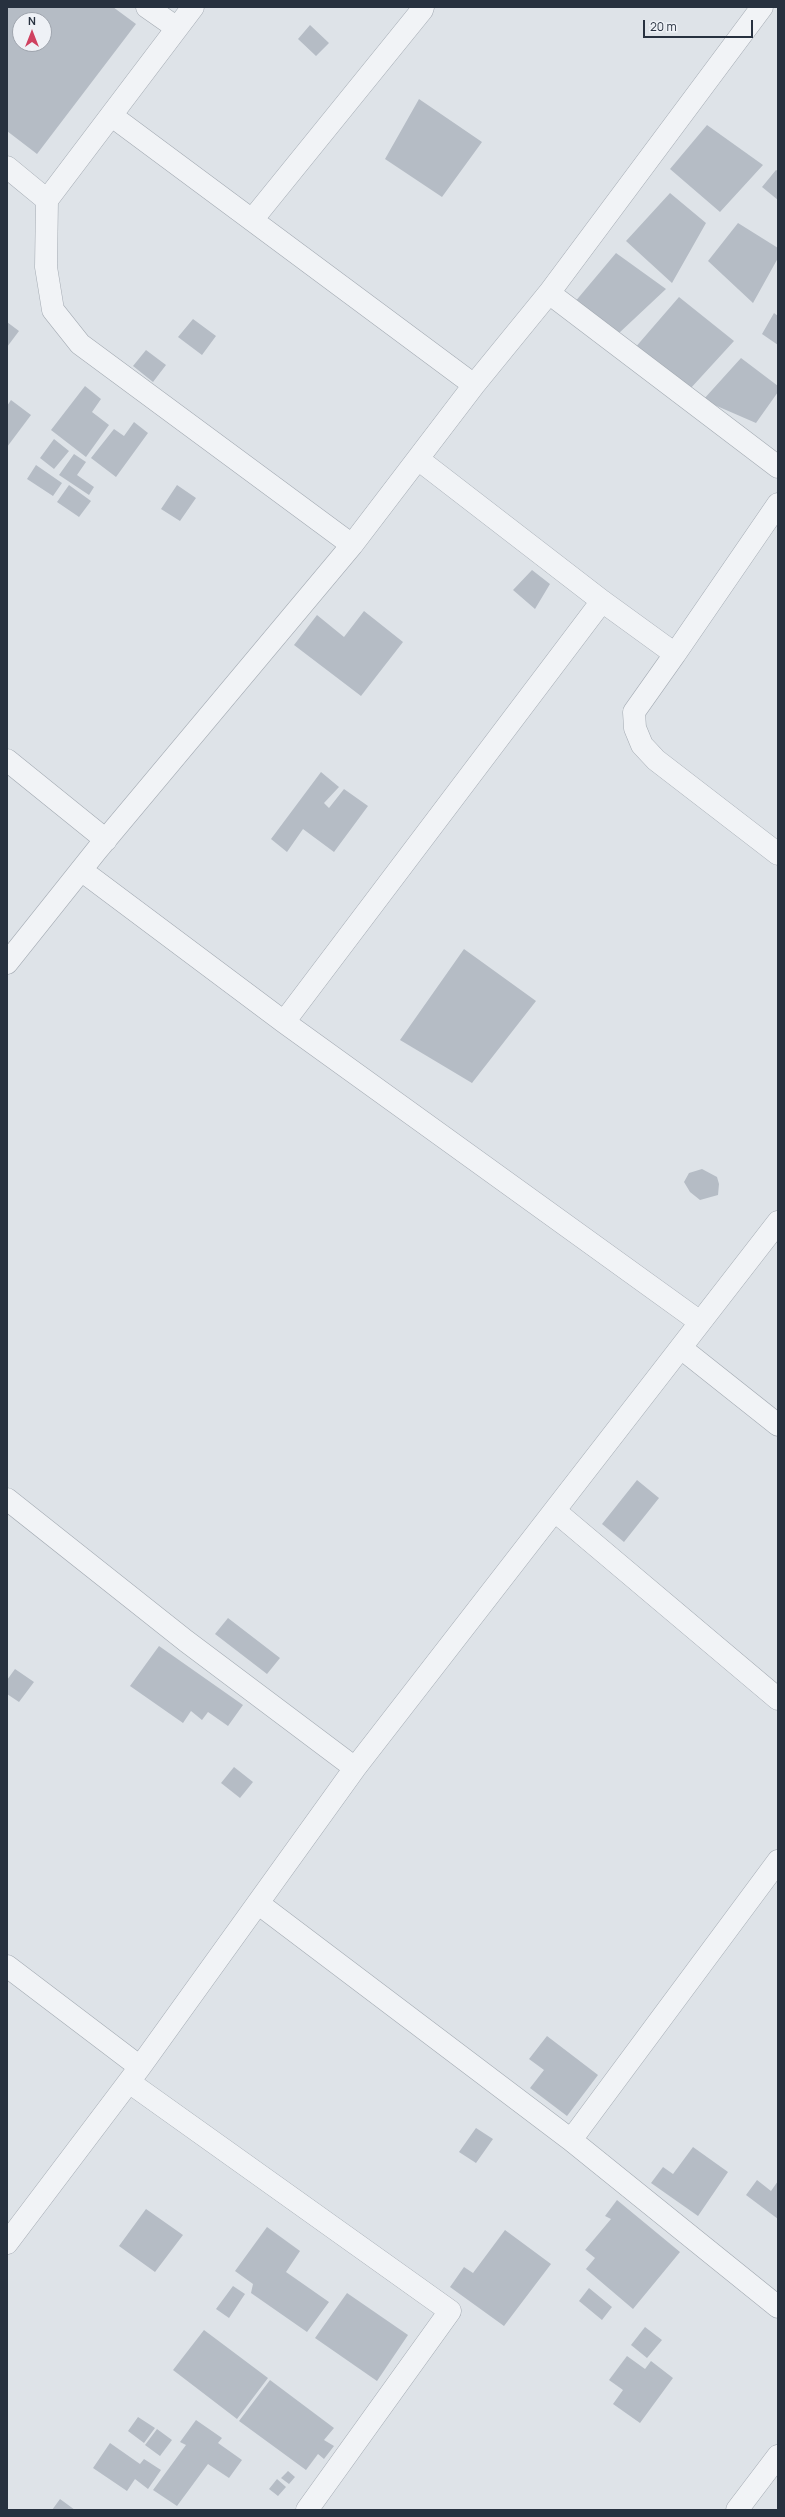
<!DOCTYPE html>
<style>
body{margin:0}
#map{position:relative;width:785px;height:2517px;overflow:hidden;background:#dee3e8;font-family:Manrope,sans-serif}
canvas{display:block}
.frame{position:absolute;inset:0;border:8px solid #27313f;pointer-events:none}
.north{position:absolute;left:12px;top:12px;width:40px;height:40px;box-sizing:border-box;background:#eef1f6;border:1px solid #9ea4ad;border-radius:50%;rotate:0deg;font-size:11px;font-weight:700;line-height:16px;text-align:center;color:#27313f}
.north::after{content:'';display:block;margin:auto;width:14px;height:18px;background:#cf4160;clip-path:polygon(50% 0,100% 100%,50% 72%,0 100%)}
.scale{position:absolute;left:643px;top:20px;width:110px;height:18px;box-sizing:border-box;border:2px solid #27313f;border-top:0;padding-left:5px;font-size:12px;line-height:14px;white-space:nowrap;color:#27313f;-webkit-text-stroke:3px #eef1f6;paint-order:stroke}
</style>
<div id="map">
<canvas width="785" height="2517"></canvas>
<div class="frame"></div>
<div class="north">N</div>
<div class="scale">20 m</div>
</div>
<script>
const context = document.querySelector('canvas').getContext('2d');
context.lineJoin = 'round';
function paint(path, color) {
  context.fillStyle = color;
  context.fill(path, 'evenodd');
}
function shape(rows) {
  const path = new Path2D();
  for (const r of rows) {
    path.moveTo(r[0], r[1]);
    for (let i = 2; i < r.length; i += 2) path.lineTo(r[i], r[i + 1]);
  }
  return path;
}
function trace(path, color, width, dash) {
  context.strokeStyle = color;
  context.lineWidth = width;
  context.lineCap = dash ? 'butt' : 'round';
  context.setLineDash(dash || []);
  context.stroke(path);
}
paint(shape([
 [7,7,113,7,136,24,37,154,7,131],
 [20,20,44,20,44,44,20,44],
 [310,25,329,43,316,56,298,39],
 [419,99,482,142,442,197,385,159],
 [707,125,763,165,720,212,670,169],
 [776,170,778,171,778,200,762,187],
 [670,193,706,223,672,283,626,241],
 [738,223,778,248,778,258,753,303,708,261],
 [616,253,666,289,618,334,574,303],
 [679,297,734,341,690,389,634,349],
 [774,313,778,316,778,345,762,334],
 [193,319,216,336,202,355,178,337],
 [7,322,19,331,7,347],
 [146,350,166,365,153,382,133,366],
 [741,358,778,386,778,392,756,423,703,400],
 [85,386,101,399,92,412,109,425,86,457,51,430],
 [11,400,31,415,7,447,7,406],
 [134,422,148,433,116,477,91,458,114,429,124,436],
 [54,439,69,451,54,469,40,458],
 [74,454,86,462,77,475,94,487,89,495,59,475],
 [36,465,62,483,53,496,27,479],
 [69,485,91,501,79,517,57,502],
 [177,485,196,498,180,521,161,509],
 [532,570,550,584,535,609,513,590],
 [364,611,403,642,361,696,294,645,317,615,344,637],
 [321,772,339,787,324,803,329,808,344,789,368,806,334,852,303,829,287,852,271,839],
 [464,949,536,1001,472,1083,400,1040],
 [702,1169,717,1177,719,1184,718,1195,700,1200,690,1192,684,1182,689,1173],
 [637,1480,659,1498,624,1542,602,1524],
 [228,1618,280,1658,267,1674,215,1634],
 [159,1646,243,1705,228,1726,208,1712,202,1720,191,1711,183,1723,130,1686],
 [15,1669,34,1682,19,1702,7,1694,7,1680],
 [234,1767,253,1782,240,1798,221,1783],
 [547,2036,598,2075,567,2116,530,2088,544,2070,529,2059],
 [476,2128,493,2139,476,2163,459,2152],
 [693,2147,728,2172,698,2216,651,2183,663,2167,673,2174],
 [757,2180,771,2191,778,2181,778,2219,746,2195],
 [617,2200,680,2252,633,2309,586,2269,595,2258,585,2250,611,2219,605,2216],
 [146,2209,183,2235,155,2272,119,2246],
 [267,2227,300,2251,286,2272,329,2302,307,2332,251,2293,253,2284,235,2271],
 [505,2230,551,2264,504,2326,450,2287,464,2267,473,2273],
 [233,2286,245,2294,229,2318,216,2309],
 [589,2288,612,2307,602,2320,579,2301],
 [347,2293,408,2335,377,2381,315,2338],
 [645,2327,662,2340,647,2358,631,2345],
 [204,2330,268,2378,237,2419,173,2370],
 [627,2356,645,2369,651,2361,673,2378,640,2423,613,2404,623,2390,609,2380],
 [270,2380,334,2428,324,2440,334,2446,324,2459,318,2454,306,2470,239,2421],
 [138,2417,155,2428,144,2443,128,2431],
 [196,2420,222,2438,218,2443,242,2460,229,2478,208,2464,177,2506,153,2490,186,2445,180,2442],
 [157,2429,172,2440,160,2456,145,2445],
 [110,2443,140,2464,144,2459,161,2470,148,2489,135,2479,127,2491,93,2468],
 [288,2471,295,2477,289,2484,281,2478],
 [277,2479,286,2487,278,2496,269,2489],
 [60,2499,75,2510,52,2510]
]), '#b5bcc5');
const minor = shape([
 [147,7,177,28],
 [423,7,422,10,252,220,474,385],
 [112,116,252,220],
 [7,167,47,200,46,267,53,310,80,344,352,545],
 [47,200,193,7],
 [549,293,778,467],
 [418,459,602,601,675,654,634,712,635,728,642,745,656,760,778,854],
 [675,654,778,504],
 [7,760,106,840],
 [81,870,284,1022,700,1322],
 [7,963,97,850,352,545,474,385,549,293,762,7],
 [284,1022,602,601],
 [681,1348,778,1425],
 [7,1499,186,1641,355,1768],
 [555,1511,778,1699],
 [259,1904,571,2140,778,2307],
 [7,1966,140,2067],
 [129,2082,450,2311,307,2510],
 [571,2140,778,1861],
 [7,2243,140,2067,355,1768,778,1222],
 [737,2510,778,2456]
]);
trace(minor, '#a3aab2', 23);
trace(minor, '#f1f3f6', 22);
</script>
